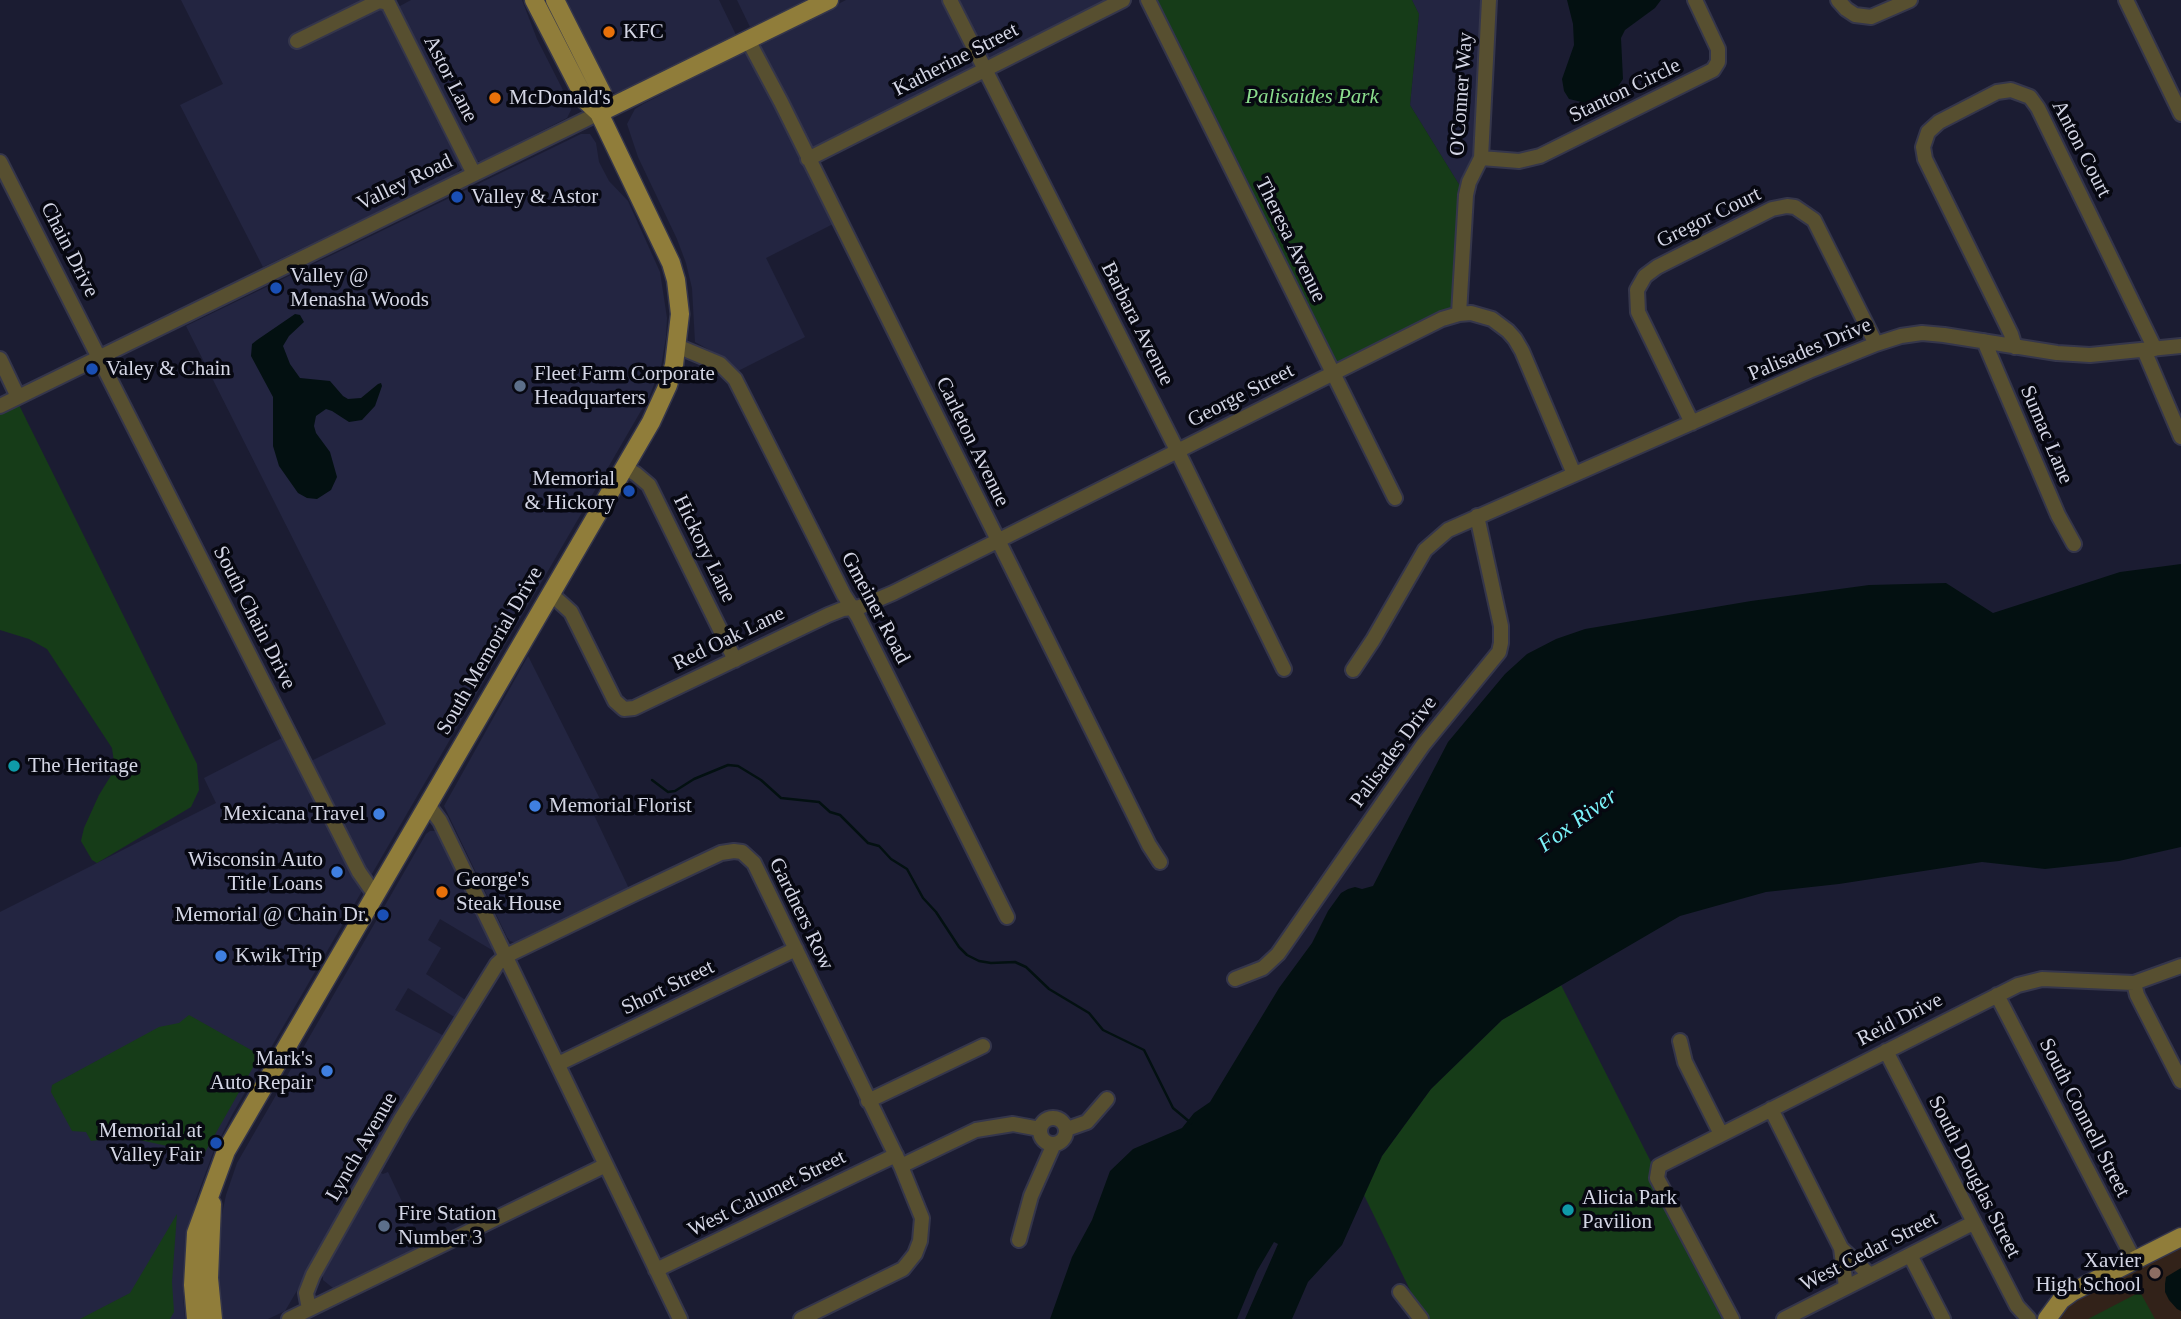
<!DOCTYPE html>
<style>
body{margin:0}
canvas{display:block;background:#1b1c32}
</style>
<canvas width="2181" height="1319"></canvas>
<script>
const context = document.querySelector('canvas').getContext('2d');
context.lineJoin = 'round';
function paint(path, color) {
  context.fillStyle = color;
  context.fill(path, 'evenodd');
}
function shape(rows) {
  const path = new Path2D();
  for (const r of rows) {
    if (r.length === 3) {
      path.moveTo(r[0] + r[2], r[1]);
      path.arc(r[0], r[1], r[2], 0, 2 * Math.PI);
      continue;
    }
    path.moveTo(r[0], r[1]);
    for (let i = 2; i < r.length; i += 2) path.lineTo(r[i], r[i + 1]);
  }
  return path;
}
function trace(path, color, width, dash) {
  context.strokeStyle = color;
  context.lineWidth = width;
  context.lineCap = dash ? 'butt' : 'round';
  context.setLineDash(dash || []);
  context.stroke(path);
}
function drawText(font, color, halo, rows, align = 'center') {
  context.font = font + ' "Times New Roman",serif';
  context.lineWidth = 7;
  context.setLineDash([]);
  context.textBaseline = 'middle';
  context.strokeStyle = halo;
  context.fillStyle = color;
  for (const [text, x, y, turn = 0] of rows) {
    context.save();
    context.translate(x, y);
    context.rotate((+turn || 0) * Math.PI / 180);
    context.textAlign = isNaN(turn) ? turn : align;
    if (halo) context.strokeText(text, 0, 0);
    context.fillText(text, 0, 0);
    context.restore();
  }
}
paint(shape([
 [181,0,379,0,461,163,461,169,454,175,263,267,180,105,223,84],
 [411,0,522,0,537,39,570,104,571,110,567,118,482,161,477,161,472,158,398,11,400,6],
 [567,0,719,0,736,35,627,90,615,93,609,90,570,12],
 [737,0,811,0,750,27],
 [846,0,1114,0,802,156,833,224,766,258,805,337,738,371,729,361,695,342,692,288,686,263,677,239,638,157,627,124,635,109,643,104],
 [1412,0,1482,0,1473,159,1460,186,1410,105,1419,14],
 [581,134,590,134,596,143,599,162,609,181,628,201,660,272,667,318,666,337,661,367,649,397,233,1113,214,1150,196,1199,189,1239,183,1296,185,1319,0,1319,0,912,216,803,204,778,284,737,299,767,386,724,186,326],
 [528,656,604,807,593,813,632,895,519,944,510,941,507,937,444,806],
 [430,831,437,831,440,834,493,946,492,950,440,919,428,940,441,948,426,974,467,1001,456,1018,408,988,395,1010,446,1037,285,1311,268,1319,218,1319,215,1249,226,1195,237,1163,426,834],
 [377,1171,383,1174,388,1172,423,1246,338,1288,333,1288,323,1280,323,1270]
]), '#232541');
paint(shape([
 [2181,1247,2181,1319,2057,1319,2067,1306,2077,1299]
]), '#322219');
paint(shape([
 [1154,0,1412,0,1419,14,1410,105,1460,186,1454,299,1450,308,1341,363,1335,361],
 [18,403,197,764,199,790,191,807,97,863,92,860,81,841,84,828,99,795,115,769,112,748,47,649,29,639,0,630,0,412],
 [1561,985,1652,1164,1652,1179,1658,1197,1722,1319,1424,1319,1364,1195,1382,1156,1431,1089,1502,1020],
 [189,1015,260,1055,204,1154,126,1137,91,1141,86,1132,72,1131,51,1092,52,1085,159,1027,179,1023],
 [177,1214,172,1282,174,1312,170,1319,80,1319,130,1293],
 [2140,1292,2155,1319,2088,1319]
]), '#163c18');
paint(shape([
 [1567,0,1661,0,1655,8,1625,30,1621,38,1623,79,1617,88,1590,104,1569,99,1564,91,1562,79,1574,45,1573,24],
 [295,314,300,315,304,322,289,336,283,346,290,364,300,378,330,381,343,396,348,399,361,398,378,384,381,383,382,386,375,406,362,420,349,422,332,411,326,409,316,416,314,426,316,433,330,452,337,477,331,490,317,499,307,498,298,493,279,466,273,446,273,397,251,356,252,344,257,340],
 [2181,564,2181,847,2119,861,2045,869,1982,862,1839,884,1766,892,1680,916,1502,1020,1431,1089,1382,1156,1342,1245,1308,1282,1292,1319,1245,1319,1278,1244,1274,1242,1257,1271,1237,1319,1050,1319,1072,1257,1092,1220,1110,1171,1133,1149,1182,1128,1194,1113,1210,1102,1279,988,1312,943,1328,911,1341,893,1348,889,1355,887,1362,889,1373,886,1448,742,1505,674,1527,654,1556,639,1585,629,1751,601,1869,585,1946,583,1993,613,2120,572],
 [2181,1268,2181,1311,2177,1309,2169,1300,2165,1292,2165,1284,2166,1277]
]), '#031011');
trace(shape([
 [652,780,668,792,675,791,694,779,728,765,738,766,761,780,781,798,819,802,830,812,840,815,868,843,879,846,891,859,907,869,923,898,936,912,959,947,967,955,979,961,991,963,1015,962,1026,967,1049,989,1089,1013,1103,1030,1144,1050,1173,1108,1191,1123]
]), '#031011', 2.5);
const minor = shape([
 [950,0,1178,452,1284,669],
 [1148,0,1395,498],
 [1838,0,1846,9,1855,15,1871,17,1910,0],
 [2126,0,2181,114],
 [388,3,474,174],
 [748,40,781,102,1149,845,1160,862],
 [297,41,379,1,388,3],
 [1481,158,1519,161,1540,156,1713,70,1718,62,1718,49,1695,0],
 [808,159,1123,0],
 [0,162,359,872,375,895],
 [1459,314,1466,195,1469,182,1481,158,1489,0],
 [1984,341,2058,515,2074,544],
 [677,346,720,364,735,379,844,595,858,617,1007,917],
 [2015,347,2011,334,1925,159,1923,147,1928,132,1939,122,1997,92,2011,90,2030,97,2038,108,2155,349],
 [2144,350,2181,437],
 [0,359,18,397],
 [0,406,599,113],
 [1692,423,1638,312,1637,290,1645,276,1657,267,1772,209,1787,206,1795,207,1814,220,1876,344],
 [624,467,636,474,649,485,735,660],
 [550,593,571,612,615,701,624,709,634,708,828,615,843,609,860,607,893,593,1442,319,1459,314,1471,313,1492,319,1508,331,1515,339,1522,351,1574,474],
 [1353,670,1373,640,1425,550,1448,530,1809,371,1876,344,1901,336,1922,333,1944,335,2057,353,2090,355,2181,346],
 [428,805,440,821,478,899,680,1319],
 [1235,979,1263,968,1278,954,1423,745,1499,652,1501,643,1501,626,1477,516],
 [2134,983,2137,995,2181,1081],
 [1997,995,2134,1260],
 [1680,1041,1685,1062,1721,1134],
 [1886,1051,2017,1306,2029,1319],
 [558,1064,796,949],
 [868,1101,983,1046],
 [1771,1109,1841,1248,1870,1275],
 [1053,1131,13],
 [1067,1129,1087,1122,1107,1099],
 [901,1166,976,1130,1013,1124,1040,1129],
 [1019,1240,1031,1196,1054,1144],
 [1841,1248,1846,1287],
 [1910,1255,1943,1319],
 [656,1270,896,1155],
 [1400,1292,1421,1319],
 [309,1309,306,1293,313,1275,401,1119,497,964,506,956,632,895,721,853,734,851,742,852,754,863,901,1166,922,1218,920,1241,915,1254,903,1269,801,1319],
 [289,1319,606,1165],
 [1732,1319,1657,1178,1659,1166,2018,985,2042,979,2134,983,2181,966],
 [1784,1319,1973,1223]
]);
const major = shape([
 [555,0,602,93,599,113],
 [599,113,829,0],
 [212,1204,209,1278,213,1319],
 [196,1319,193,1285,196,1233,226,1151,651,422,668,385,674,365,680,314,676,280,671,263,599,113,586,101,534,0],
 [2047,1319,2061,1300,2072,1292,2181,1237]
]);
trace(minor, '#35364b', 18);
trace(major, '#35364b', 21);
trace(minor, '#574f30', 14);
trace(major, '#907d3a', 18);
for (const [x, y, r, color] of [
 [609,32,7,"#e8710a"],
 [495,98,7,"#e8710a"],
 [457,197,7,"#1a4fb4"],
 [276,288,7,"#1a4fb4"],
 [92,369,7,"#1a4fb4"],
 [520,386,7,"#5c6f8a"],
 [629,491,7,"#1a4fb4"],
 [14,766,7,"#0f9aa8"],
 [535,806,7,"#3f7fe0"],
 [379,814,7,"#3f7fe0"],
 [337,872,7,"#3f7fe0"],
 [442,892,7,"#e8710a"],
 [383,915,7,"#1a4fb4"],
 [221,956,7,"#3f7fe0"],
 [327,1071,7,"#3f7fe0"],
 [216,1143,7,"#1a4fb4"],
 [1568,1210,7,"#0f9aa8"],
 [384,1226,7,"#5c6f8a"],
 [2155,1273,7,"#8d6e63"]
]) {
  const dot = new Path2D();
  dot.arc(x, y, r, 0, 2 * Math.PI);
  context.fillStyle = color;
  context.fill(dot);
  trace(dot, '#070811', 2.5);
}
drawText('21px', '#d4d6e5', '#070811', [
 ["KFC",623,32],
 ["McDonald's",509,98],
 ["Valley & Astor",471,197],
 ["Valley @",290,276],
 ["Menasha Woods",290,300],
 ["Valey & Chain",106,369],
 ["Fleet Farm Corporate",534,374],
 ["Headquarters",534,398],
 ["Memorial",615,479,"right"],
 ["& Hickory",615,503,"right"],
 ["The Heritage",28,766],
 ["Memorial Florist",549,806],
 ["Mexicana Travel",365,814,"right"],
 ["Wisconsin Auto",323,860,"right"],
 ["Title Loans",323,884,"right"],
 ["George's",456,880],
 ["Steak House",456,904],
 ["Memorial @ Chain Dr.",369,915,"right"],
 ["Kwik Trip",235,956],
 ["Mark's",313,1059,"right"],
 ["Auto Repair",313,1083,"right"],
 ["Memorial at",202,1131,"right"],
 ["Valley Fair",202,1155,"right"],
 ["Alicia Park",1582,1198],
 ["Pavilion",1582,1222],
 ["Fire Station",398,1214],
 ["Number 3",398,1238],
 ["Xavier",2141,1261,"right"],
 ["High School",2141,1285,"right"]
], 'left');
drawText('21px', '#d4d6e5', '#070811', [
 ["Katherine Street",956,60,-27],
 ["Astor Lane",450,79,63],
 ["Stanton Circle",1625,91,-26],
 ["O'Conner Way",1462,94,-86],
 ["Anton Court",2081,149,63],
 ["Valley Road",405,183,-26],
 ["Gregor Court",1709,218,-26],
 ["Theresa Avenue",1290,240,64],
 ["Chain Drive",69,250,63],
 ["Barbara Avenue",1137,324,63],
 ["Palisades Drive",1810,350,-23],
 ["George Street",1241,396,-27],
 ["Sumac Lane",2046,435,67],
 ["Carleton Avenue",972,442,64],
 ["Hickory Lane",704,549,64],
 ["Gmeiner Road",875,608,62],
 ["South Chain Drive",254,618,63],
 ["Red Oak Lane",729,639,-26],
 ["South Memorial Drive",490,651,-60],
 ["Palisades Drive",1394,752,-54],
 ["Gardners Row",801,914,64],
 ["Short Street",668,988,-26],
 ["Reid Drive",1900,1020,-27],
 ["South Connell Street",2084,1118,63],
 ["Lynch Avenue",362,1147,-60],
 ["South Douglas Street",1974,1177,63],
 ["West Calumet Street",767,1194,-26],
 ["West Cedar Street",1869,1252,-27]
]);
drawText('italic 21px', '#8bdd8d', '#070811', [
 ["Palisaides Park",1312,97]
]);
drawText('italic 23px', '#7bf3fa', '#070811', [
 ["Fox River",1578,821,-36]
]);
</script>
